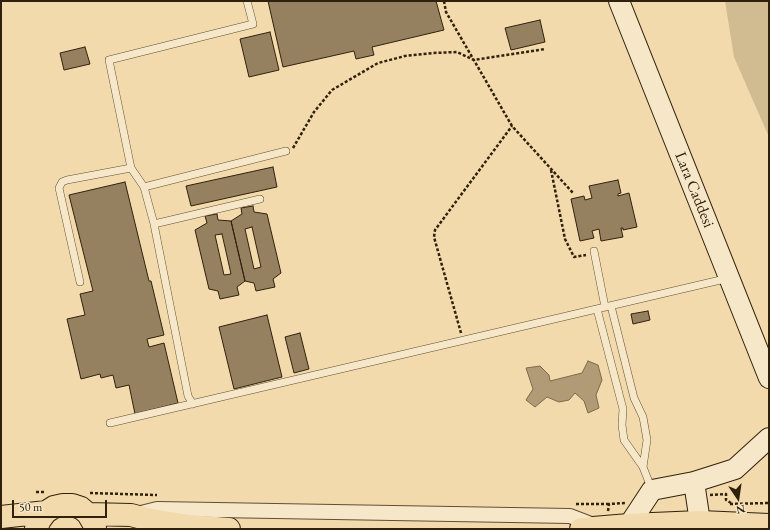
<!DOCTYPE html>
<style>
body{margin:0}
#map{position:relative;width:770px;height:530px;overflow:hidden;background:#f2daac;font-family:"EB Garamond",serif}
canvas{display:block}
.frame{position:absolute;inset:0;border:2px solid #30210d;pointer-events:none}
.north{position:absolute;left:718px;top:478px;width:40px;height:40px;-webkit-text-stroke:3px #f7e7c9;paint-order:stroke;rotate:167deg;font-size:11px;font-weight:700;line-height:16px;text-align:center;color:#30210d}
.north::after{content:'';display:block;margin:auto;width:14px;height:18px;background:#30210d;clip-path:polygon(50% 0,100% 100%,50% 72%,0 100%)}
.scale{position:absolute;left:12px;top:500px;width:95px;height:18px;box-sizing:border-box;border:2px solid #30210d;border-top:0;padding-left:5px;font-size:12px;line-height:14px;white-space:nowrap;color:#30210d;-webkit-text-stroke:3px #f7e7c9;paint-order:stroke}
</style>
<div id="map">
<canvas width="770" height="530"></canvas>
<div class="frame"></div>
<div class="north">N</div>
<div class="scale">50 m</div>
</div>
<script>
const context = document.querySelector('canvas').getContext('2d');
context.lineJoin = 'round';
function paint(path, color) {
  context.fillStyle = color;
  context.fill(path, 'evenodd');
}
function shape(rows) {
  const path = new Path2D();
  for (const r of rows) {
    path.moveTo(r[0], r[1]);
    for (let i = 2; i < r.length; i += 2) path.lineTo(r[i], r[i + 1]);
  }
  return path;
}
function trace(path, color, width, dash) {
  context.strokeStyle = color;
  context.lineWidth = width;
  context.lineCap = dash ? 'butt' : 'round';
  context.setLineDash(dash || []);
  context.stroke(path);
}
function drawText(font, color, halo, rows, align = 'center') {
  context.font = font + ' "EB Garamond",serif';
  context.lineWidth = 3.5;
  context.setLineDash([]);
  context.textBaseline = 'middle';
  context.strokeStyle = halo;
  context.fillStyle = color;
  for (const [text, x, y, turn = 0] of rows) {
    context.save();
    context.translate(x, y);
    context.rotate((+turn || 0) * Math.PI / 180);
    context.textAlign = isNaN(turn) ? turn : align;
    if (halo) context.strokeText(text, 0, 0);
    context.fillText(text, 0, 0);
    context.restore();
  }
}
paint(shape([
 [725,1,769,1,769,137,734,57]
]), '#d1bb91');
const water = shape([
 [588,361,598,365,602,380,596,395,599,408,588,413,584,401,575,393,569,400,559,402,547,397,535,407,526,400,533,389,526,368,540,366,549,375,550,381,582,373,588,361]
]);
paint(water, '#b09b76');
trace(water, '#7d6a4c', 1);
const building = shape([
 [268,1,436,1,444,30,372,47,374,55,356,59,354,51,283,67,268,1],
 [540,20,545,42,511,50,505,28,540,20],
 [270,32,279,70,249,77,240,39,270,32],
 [85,47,90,64,64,70,60,53,85,47],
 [273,167,277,187,191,206,186,186,273,167],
 [618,180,621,193,618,194,618,196,629,193,637,227,623,230,623,228,621,228,623,237,601,241,599,229,592,231,594,238,580,241,571,199,584,196,585,200,592,198,589,186,618,180],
 [125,182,149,281,151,281,164,335,147,339,149,347,164,343,178,403,135,414,129,385,116,388,113,375,101,378,100,374,81,379,67,319,85,315,80,294,93,291,69,195,125,182],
 [253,206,254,212,267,214,281,273,273,279,275,287,256,291,254,283,245,281,231,221,242,214,241,208,253,206],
 [252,227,261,267,254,269,245,229,252,227],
 [217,214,218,220,231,221,245,281,237,287,239,295,220,299,218,291,209,289,195,230,207,223,205,216,217,214],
 [222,234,231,274,224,275,215,235,222,234],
 [648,311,650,320,633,324,631,314,648,311],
 [267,315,282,377,234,389,219,327,267,315],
 [300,333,309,369,294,373,285,337,300,333]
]);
paint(building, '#958160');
trace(building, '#30210d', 1);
const lane = shape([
 [144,187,286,151],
 [154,224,260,199],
 [594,251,605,307],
 [80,282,59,188,62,182,67,180,131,168],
 [611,306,634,398,643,417,647,440,643,467],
 [597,309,623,409,622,425,624,440,643,467,652,490],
 [193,404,188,396,154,224,144,187,131,168,109,60,253,24,247,1],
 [110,423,729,278]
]);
const street = shape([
 [137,514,157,509,570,516,596,526]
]);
const secondary = shape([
 [619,1,769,378],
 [694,482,700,522],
 [629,525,652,490,694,482,735,469,769,438]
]);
const primary = shape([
 [88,514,131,515,146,519,189,526,229,529],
 [1,517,46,512],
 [36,529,40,520,46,512,54,507,63,505,72,505,81,508,88,514,95,526],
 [581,529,629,525,700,522,769,525]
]);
trace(lane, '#604f35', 8);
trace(street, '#604f35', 16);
trace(secondary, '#30210d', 22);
trace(primary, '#30210d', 24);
trace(shape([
 [444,1,446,12,512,126,573,193],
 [293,148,314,112,332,90,378,63,405,56,433,53,457,52,474,60,545,49],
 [551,170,565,239,574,257,586,255],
 [461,333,434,237,435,230,512,126],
 [36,492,45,492],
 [90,493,157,495],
 [710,495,726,494,726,500,731,503],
 [576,504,609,504],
 [730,504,769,503],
 [608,511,609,504,626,503]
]), '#30210d', 2.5, [3, 2]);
trace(lane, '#f7e7c9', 7);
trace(street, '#f7e7c9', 14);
trace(secondary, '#f7e7c9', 20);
trace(primary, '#f2daac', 22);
drawText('16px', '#30210d', '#f7e7c9', [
 ["Lara Caddesi",694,190,68]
]);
</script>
